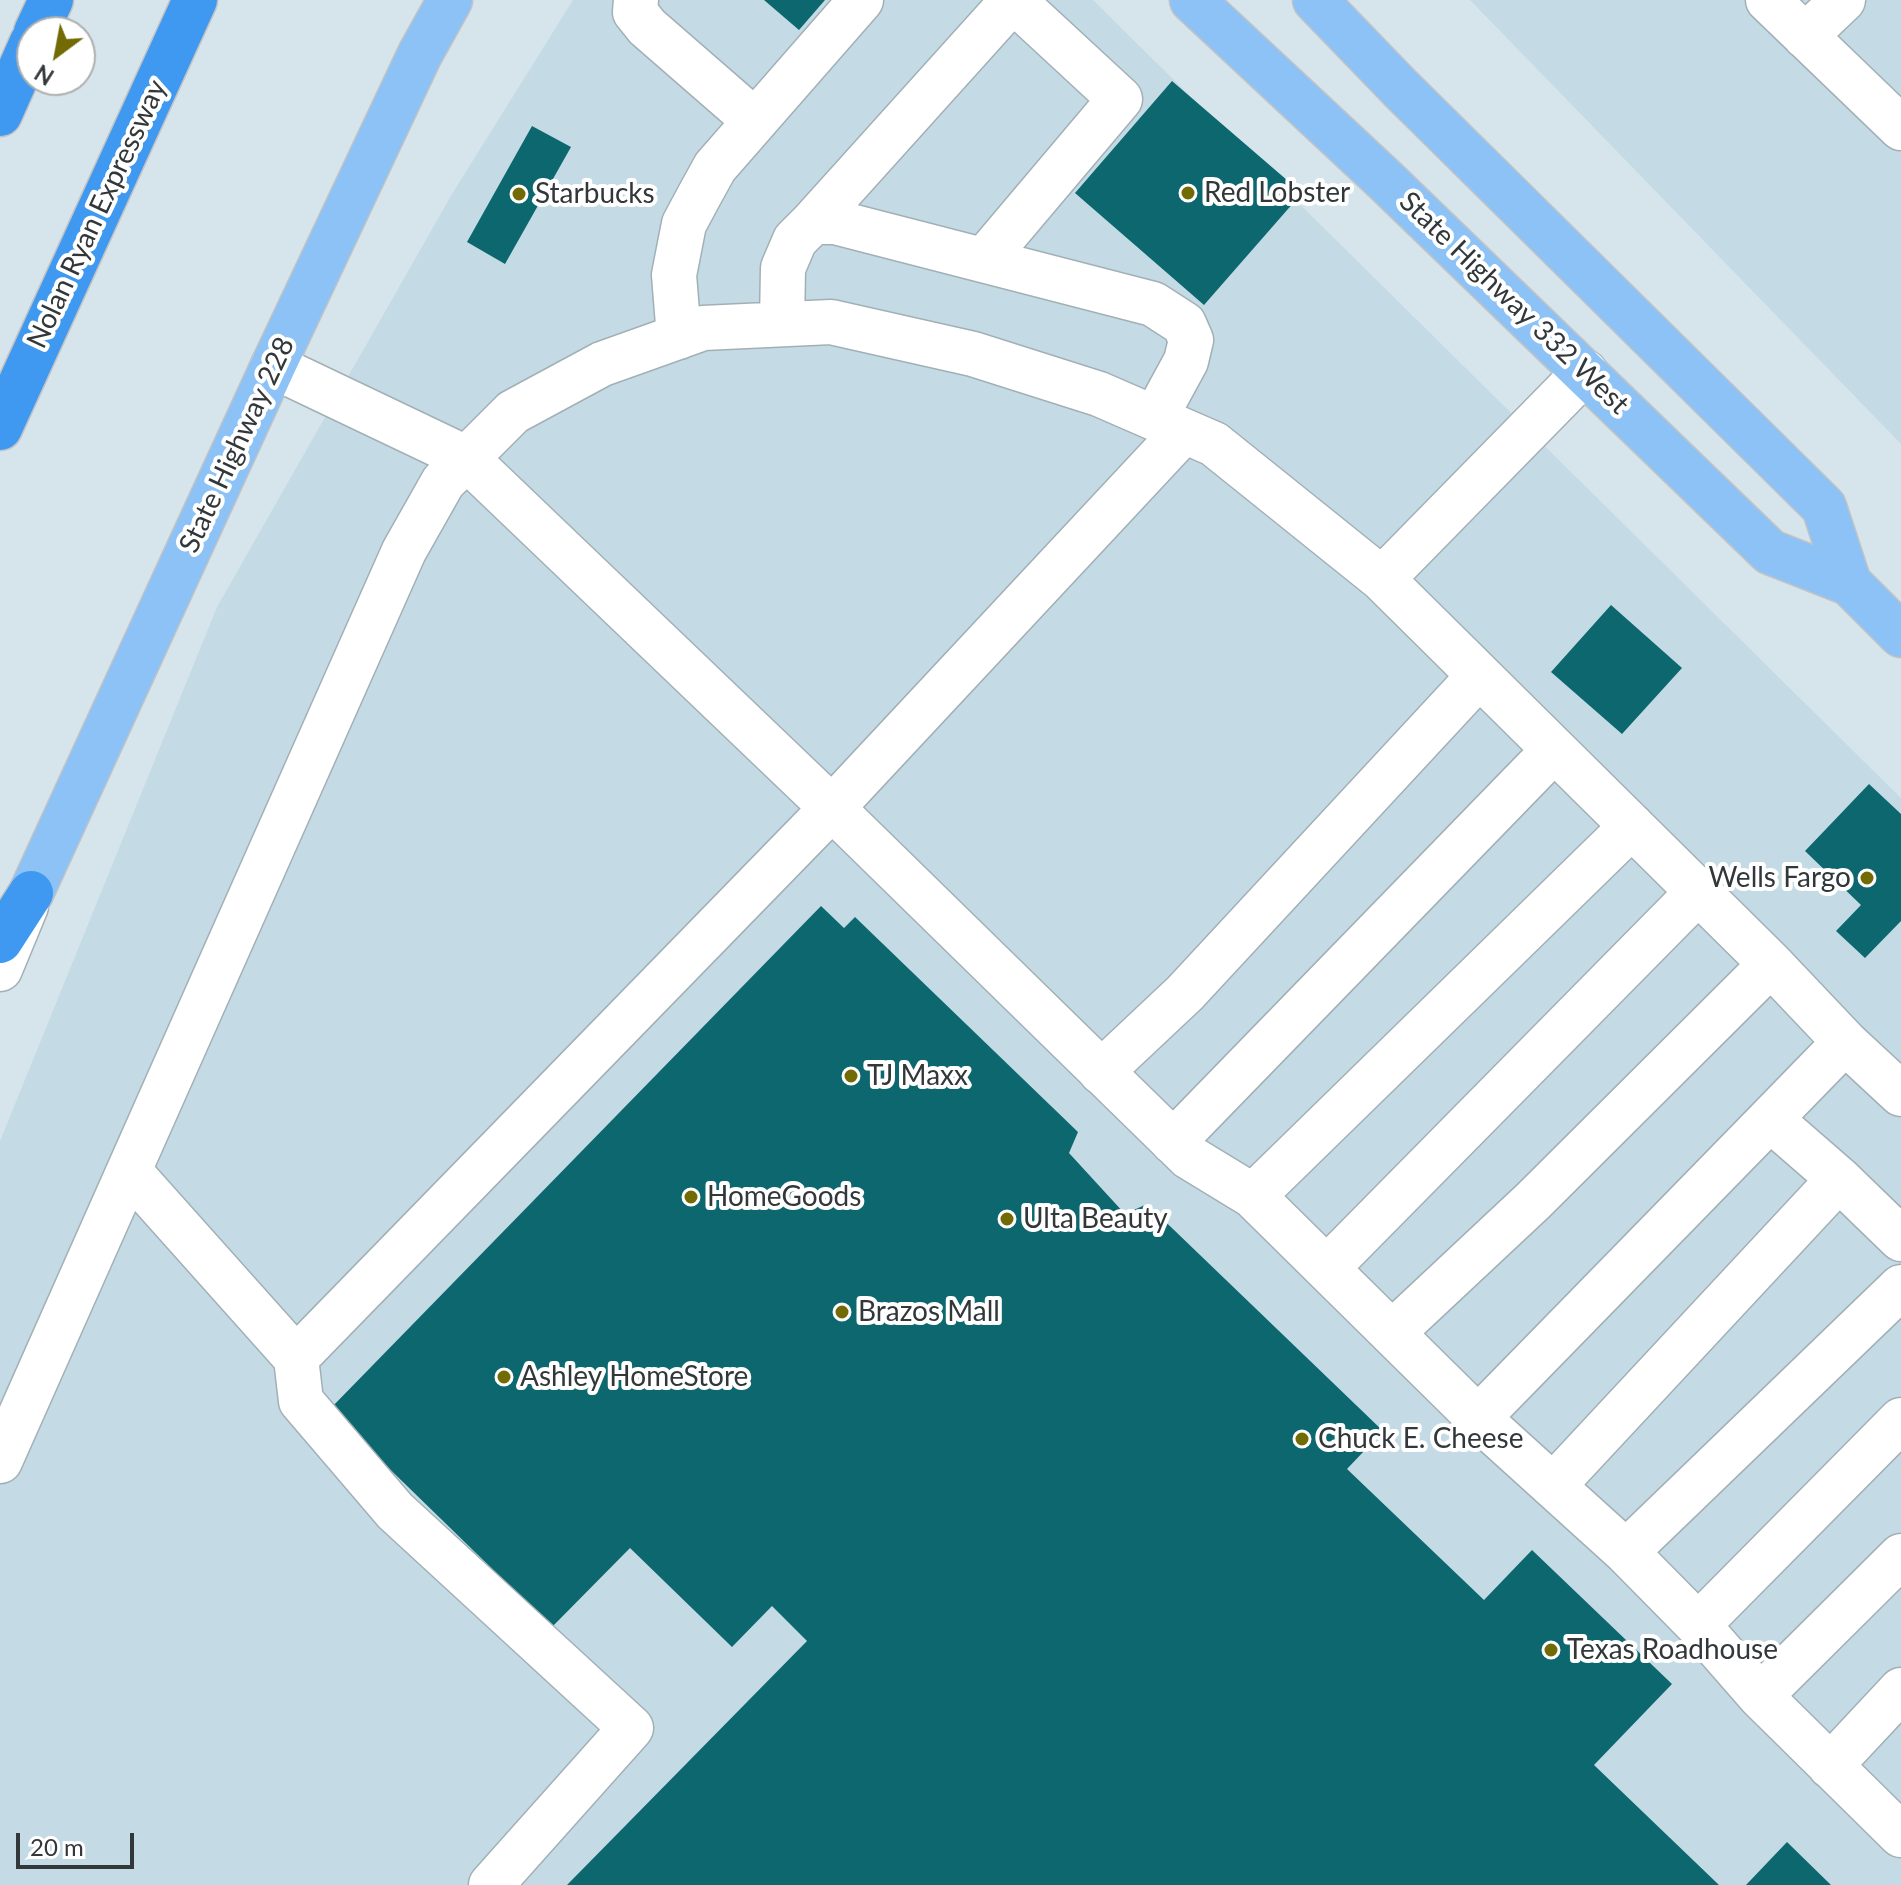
<!DOCTYPE html>
<style>
body{margin:0}
#map{position:relative;width:1901px;height:1885px;overflow:hidden;background:#d6e5ec;font-family:Lato,sans-serif}
canvas{display:block}
.north{position:absolute;left:16px;top:16px;width:80px;height:80px;box-sizing:border-box;background:#fff;border:2px solid #adafb0;border-radius:50%;rotate:212deg;font-size:22px;font-weight:700;line-height:32px;text-align:center;color:#32373a}
.north::after{content:'';display:block;margin:auto;width:28px;height:36px;background:#726a04;clip-path:polygon(50% 0,100% 100%,50% 72%,0 100%)}
.scale{position:absolute;left:16px;top:1833px;width:118px;height:36px;box-sizing:border-box;border:4px solid #32373a;border-top:0;padding-left:10px;font-size:24px;line-height:28px;white-space:nowrap;color:#32373a;-webkit-text-stroke:6px #fff;paint-order:stroke}
</style>
<div id="map">
<canvas width="1901" height="1885"></canvas>
<div class="north">N</div>
<div class="scale">20 m</div>
</div>
<script>
const context = document.querySelector('canvas').getContext('2d');
context.lineJoin = 'round';
function paint(path, color) {
  context.fillStyle = color;
  context.fill(path, 'evenodd');
}
function shape(rows) {
  const path = new Path2D();
  for (const r of rows) {
    path.moveTo(r[0], r[1]);
    for (let i = 2; i < r.length; i += 2) path.lineTo(r[i], r[i + 1]);
  }
  return path;
}
function trace(path, color, width, dash) {
  context.strokeStyle = color;
  context.lineWidth = width;
  context.lineCap = dash ? 'butt' : 'round';
  context.setLineDash(dash || []);
  context.stroke(path);
}
function drawText(font, color, halo, rows, align = 'center') {
  context.font = font + ' Lato,sans-serif';
  context.lineWidth = 8;
  context.setLineDash([]);
  context.textBaseline = 'middle';
  context.strokeStyle = halo;
  context.fillStyle = color;
  for (const [text, x, y, turn = 0] of rows) {
    context.save();
    context.translate(x, y);
    context.rotate((+turn || 0) * Math.PI / 180);
    context.textAlign = isNaN(turn) ? turn : align;
    if (halo) context.strokeText(text, 0, 0);
    context.fillText(text, 0, 0);
    context.restore();
  }
}
paint(shape([
 [573,0,1093,0,1901,798,1901,1885,0,1885,0,1141,217,607,452,194],
 [1470,0,1901,0,1901,444]
]), '#c4dbe5');
paint(shape([
 [764,0,825,0,799,30],
 [1172,81,1302,193,1204,305,1075,193],
 [532,126,571,147,505,264,467,242],
 [1611,605,1682,668,1622,734,1551,672],
 [1869,784,1901,814,1901,921,1865,958,1836,931,1861,905,1805,851],
 [821,906,844,928,855,917,1078,1132,1069,1153,1125,1214,1147,1204,1383,1431,1347,1469,1484,1600,1532,1550,1672,1684,1594,1765,1719,1885,567,1885,807,1641,772,1606,732,1647,630,1548,552,1627,329,1410],
 [1787,1842,1831,1885,1746,1885]
]), '#0c686e');
const minor = shape([
 [636,0,635,12,647,27,755,121],
 [1768,0,1901,128],
 [1805,36,1843,0],
 [813,222,1013,0,1120,99,984,260],
 [782,324,783,268,795,240,813,222,835,222,1153,304,1184,324,1191,340,1186,361,1155,418],
 [679,337,674,275,684,224,699,196,715,167,861,0],
 [273,366,466,458,832,808,1189,1157,1253,1196,1478,1418,1626,1552,1698,1625,1760,1696,1901,1835],
 [1382,579,1585,372],
 [0,969,26,906],
 [1101,1072,1185,993,1479,676],
 [1770,1119,1845,1042],
 [1173,1142,1554,750],
 [129,1171,296,1358,301,1401,395,1511,631,1728,491,1885],
 [1253,1196,1632,826],
 [1327,1268,1698,892],
 [1392,1333,1533,1201,1771,964],
 [296,1358,832,808,1184,431],
 [1478,1418,1770,1119,1839,1179,1901,1239],
 [0,1461,404,551,443,482,513,412,602,364,703,328,831,322,973,354,1099,394,1214,444,1382,579,1771,964,1845,1042,1901,1094],
 [1553,1486,1839,1179],
 [1626,1552,1901,1287],
 [1698,1625,1901,1420],
 [1760,1696,1901,1556],
 [1830,1766,1901,1690]
]);
const major = shape([
 [1192,0,1386,181,1770,552,1849,583,1901,635],
 [1315,0,1400,88,1824,507,1849,583],
 [31,893,273,366,420,54,450,0]
]);
const highway = shape([
 [36,32,51,0],
 [0,114,32,42],
 [0,428,195,0],
 [0,941,31,893]
]);
trace(minor, '#a2b0b6', 47);
trace(major, '#c2c3c4', 47);
trace(highway, '#c2c3c4', 47);
trace(minor, '#fff', 44);
trace(major, '#8cc2f6', 44);
trace(highway, '#3f99f0', 44);
for (const [x, y, r, color] of [
 [1188,193,8,"#726a04"],
 [519,194,8,"#726a04"],
 [1867,878,8,"#726a04"],
 [851,1076,8,"#726a04"],
 [691,1197,8,"#726a04"],
 [1007,1219,8,"#726a04"],
 [842,1312,8,"#726a04"],
 [504,1377,8,"#726a04"],
 [1302,1439,8,"#726a04"],
 [1551,1650,8,"#726a04"]
]) {
  const dot = new Path2D();
  dot.arc(x, y, r, 0, 2 * Math.PI);
  context.fillStyle = color;
  context.fill(dot);
  trace(dot, '#fff', 3);
}
drawText('28px', '#32373a', '#fff', [
 ["Red Lobster",1204,193],
 ["Starbucks",535,194],
 ["Wells Fargo",1851,878,"right"],
 ["TJ Maxx",867,1076],
 ["HomeGoods",707,1197],
 ["Ulta Beauty",1023,1219],
 ["Brazos Mall",858,1312],
 ["Ashley HomeStore",520,1377],
 ["Chuck E. Cheese",1318,1439],
 ["Texas Roadhouse",1567,1650]
], 'left');
drawText('28px', '#32373a', '#fff', [
 ["Nolan Ryan Expressway",97,214,-65],
 ["State Highway 332 West",1514,303,44],
 ["State Highway 228",237,445,-65]
]);
</script>
